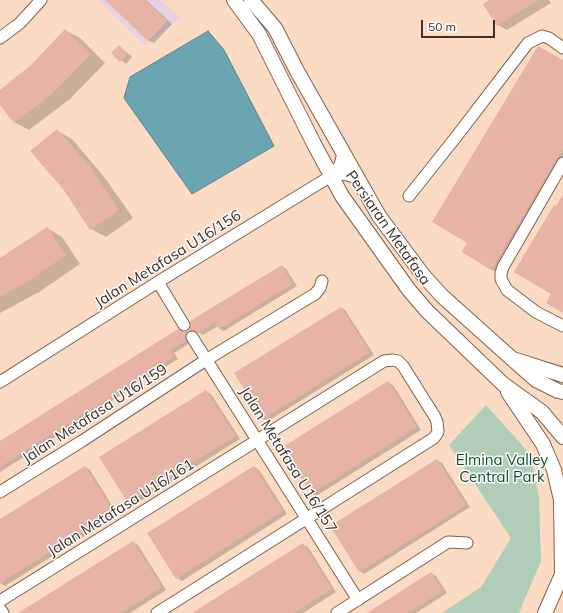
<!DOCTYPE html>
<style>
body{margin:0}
#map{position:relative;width:563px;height:613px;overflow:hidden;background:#fcdbc4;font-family:Mulish,sans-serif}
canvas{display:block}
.scale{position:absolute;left:421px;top:20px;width:74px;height:18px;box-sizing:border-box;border:2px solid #3c3027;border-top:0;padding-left:5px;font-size:12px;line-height:14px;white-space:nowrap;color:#3c3027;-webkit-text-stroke:3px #fff;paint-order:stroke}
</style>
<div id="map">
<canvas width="563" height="613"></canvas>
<div class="scale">50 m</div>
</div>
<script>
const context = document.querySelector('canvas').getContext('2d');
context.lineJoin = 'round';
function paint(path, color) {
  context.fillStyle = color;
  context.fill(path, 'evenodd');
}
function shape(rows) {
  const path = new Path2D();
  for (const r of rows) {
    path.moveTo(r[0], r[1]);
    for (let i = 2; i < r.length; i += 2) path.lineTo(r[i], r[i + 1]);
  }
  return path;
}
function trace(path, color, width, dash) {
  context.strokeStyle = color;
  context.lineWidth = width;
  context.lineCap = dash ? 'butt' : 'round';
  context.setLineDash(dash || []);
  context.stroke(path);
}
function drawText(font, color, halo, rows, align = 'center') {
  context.font = font + ' Mulish,sans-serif';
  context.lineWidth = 3;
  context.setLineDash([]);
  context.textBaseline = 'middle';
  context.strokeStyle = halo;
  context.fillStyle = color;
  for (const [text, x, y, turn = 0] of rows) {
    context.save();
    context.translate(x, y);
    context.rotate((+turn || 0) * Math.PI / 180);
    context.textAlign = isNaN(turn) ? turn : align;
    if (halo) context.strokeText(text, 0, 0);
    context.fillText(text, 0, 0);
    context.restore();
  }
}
paint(shape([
 [98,0,160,0,181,18,144,45]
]), '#e6d2e1');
paint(shape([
 [486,405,530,454,539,498,541,561,519,613,442,613,481,587,511,538,449,445]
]), '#b0ceb7');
const water = shape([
 [208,31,224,50,274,146,192,194,124,98,130,77,208,31]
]);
paint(water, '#6ba5b1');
trace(water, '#5d8288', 1);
paint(shape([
 [106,0,146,0,172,24,154,43,149,41],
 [491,0,549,0,551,3,507,30,498,25],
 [65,30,80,38,105,63,70,99,29,130,14,122,0,104,0,92,32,66],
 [119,46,132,57,126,64,112,53],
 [563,62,563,160,496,272,463,252],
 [57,131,72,139,105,178,133,218,106,237,91,229],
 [47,228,62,237,80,264,39,292,0,313,0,260],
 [282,266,286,269,297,286,224,331,220,329,218,326,203,335,198,332,193,334,190,343,174,353,178,359,0,472,0,443,184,333,189,332,192,325],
 [341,308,345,310,374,355,268,421,263,419],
 [388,382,393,385,421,430,316,496,311,494],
 [206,391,211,394,240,439,134,505,129,503,100,458],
 [437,460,442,463,470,507,364,574,360,571],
 [85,467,90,470,118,515,5,586,0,583,0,520],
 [254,467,259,470,287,514,182,581,177,578],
 [133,542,138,545,166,590,130,613,20,613],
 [303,545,308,547,336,592,303,613,199,613],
 [431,574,436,576,447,593,416,613,377,613]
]), '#0003');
paint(shape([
 [105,0,145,0,168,21,148,41],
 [489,0,538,0,497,26,483,4],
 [65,29,91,54,55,91,14,123,0,105,0,90,31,65],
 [119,45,128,54,120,62,111,53],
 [538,46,563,60,563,149,491,270,462,252,467,243,432,222],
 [57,129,91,168,119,210,90,230,63,189,30,151],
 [563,194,563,313,546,303,551,294,514,272,554,205,556,206],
 [47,227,66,255,24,284,0,297,0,258],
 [282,265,293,284,219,329,215,322,198,333,192,330,188,331,185,337,186,341,170,350,174,357,0,467,0,441,178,329,184,332,188,331,191,325,190,321],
 [341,307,370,352,263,419,234,373],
 [388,381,417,427,311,494,281,448],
 [206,390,236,436,128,503,99,457],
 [437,459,466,505,359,572,330,526],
 [85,466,114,512,0,583,0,519],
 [254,466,283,511,176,579,147,533],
 [133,541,162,587,121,613,18,613],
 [303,543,332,589,303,607,294,613,192,613],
 [431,572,443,591,408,613,367,613]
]), '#e6b3a6');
const minor = shape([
 [0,38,20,23,41,0],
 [563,163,503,267,501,273,501,279,507,290,536,312,563,326],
 [331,176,340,165,343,153],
 [409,196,456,137,528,43,542,36,549,38,563,48],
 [158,282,184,325],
 [192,337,358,600],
 [0,382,158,282,331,176,344,174,357,178],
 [0,492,82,441,206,360,315,294,320,288,322,281],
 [0,601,384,361,393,360,398,361,403,366,435,417,437,422,438,432,434,438,157,613],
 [0,609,3,613],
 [337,613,448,542,467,543]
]);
const major = shape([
 [234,0,259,34,314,144,342,196,409,290,427,311,503,384,542,412,563,437],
 [251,0,275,28,297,71,379,216,423,275,442,296,519,365,536,380,558,391,563,392],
 [516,360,563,375],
 [508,392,543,444,554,470,561,500,562,574],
 [545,613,563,572]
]);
trace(minor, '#7e614c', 13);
trace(major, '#7e614c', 16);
trace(minor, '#fff', 11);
trace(major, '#fff', 14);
drawText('15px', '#3c3027', '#fff', [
 ["Persiaran Metafasa",388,228,55],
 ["Jalan Metafasa U16/156",168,259,-32],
 ["Jalan Metafasa U16/159",95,414,-33],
 ["Jalan Metafasa U16/157",288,460,58],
 ["Jalan Metafasa U16/161",121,508,-32]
]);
drawText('15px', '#0b5029', '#fff', [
 ["Elmina Valley",502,460],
 ["Central Park",502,477]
]);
</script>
